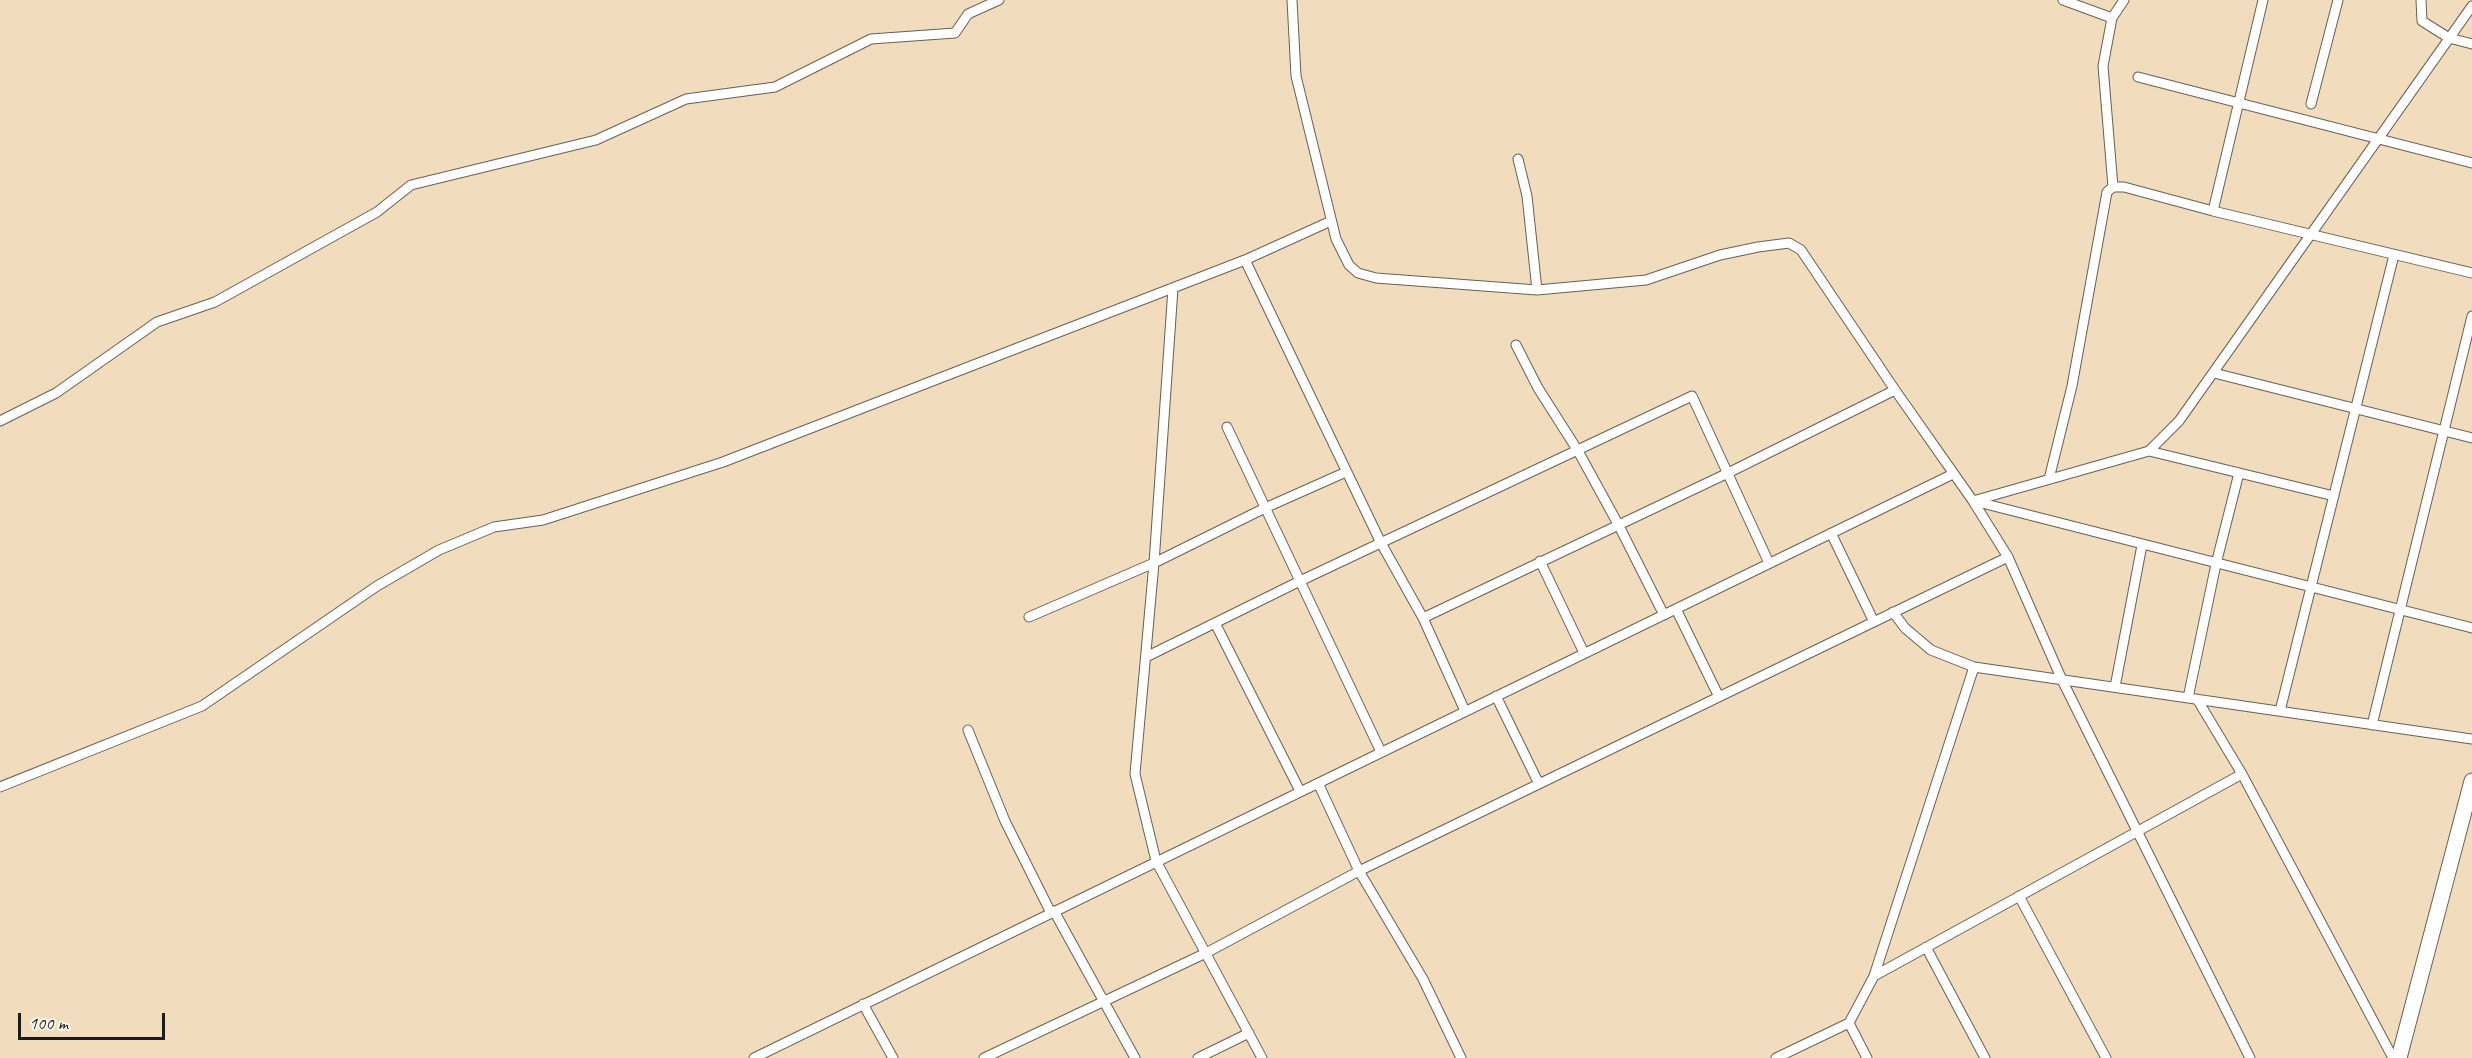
<!DOCTYPE html>
<style>
body{margin:0}
#map{position:relative;width:2472px;height:1058px;overflow:hidden;background:#f1ddbd;font-family:Caveat,sans-serif}
canvas{display:block}
.scale{position:absolute;left:18px;top:1013px;width:147px;height:27px;box-sizing:border-box;border:3px solid #1c1c1c;border-top:0;padding-left:8px;font-size:18px;line-height:21px;white-space:nowrap;color:#1c1c1c;-webkit-text-stroke:4px #fbf7ec;paint-order:stroke}
</style>
<div id="map">
<canvas width="2472" height="1058"></canvas>
<div class="scale">100 m</div>
</div>
<script>
const context = document.querySelector('canvas').getContext('2d');
context.lineJoin = 'round';
function shape(rows) {
  const path = new Path2D();
  for (const r of rows) {
    path.moveTo(r[0], r[1]);
    for (let i = 2; i < r.length; i += 2) path.lineTo(r[i], r[i + 1]);
  }
  return path;
}
function trace(path, color, width, dash) {
  context.strokeStyle = color;
  context.lineWidth = width;
  context.lineCap = dash ? 'butt' : 'round';
  context.setLineDash(dash || []);
  context.stroke(path);
}
const minor = shape([
 [1292,0,1296,76,1336,239,1349,265,1358,273,1376,278,1537,290,1646,280,1720,255,1758,247,1789,243,1801,250,1895,390,1973,501,2008,557,2062,680,2250,1058],
 [2063,0,2112,18],
 [2421,0,2422,21,2449,38,2472,44],
 [2138,77,2472,163],
 [2311,104,2338,0],
 [1518,159,1527,196,1537,290],
 [2113,187,2103,66,2112,18,2124,0],
 [2213,211,2263,0],
 [1245,260,1381,543,1423,618,1465,711],
 [1173,288,1154,563,1135,774,1156,861,1262,1058],
 [1516,345,1538,388,1578,451,1618,524,1664,615],
 [2214,373,2472,438],
 [0,421,56,393,157,322,215,302,377,212,411,185,596,140,686,99,775,87,871,39,955,33,968,14,999,0],
 [1227,427,1381,752],
 [2149,451,2334,496],
 [2049,479,2072,386,2107,192,2113,187,2124,187,2213,211,2472,273],
 [1973,501,2149,451,2179,421,2472,6],
 [1974,501,2472,628],
 [1831,533,1874,622],
 [1540,561,1584,653],
 [1676,609,1719,697],
 [1893,612,1905,628,1931,650,1974,667,2472,739],
 [1029,617,1154,563,1265,508,1346,472],
 [1423,618,1728,473,1895,390],
 [1215,623,1300,791],
 [1146,657,1300,581,1692,396,1769,563],
 [2115,687,2142,545],
 [1496,696,1539,784],
 [2188,698,2216,564,2239,473],
 [2197,699,2242,774,2393,1058],
 [2280,711,2394,255],
 [2372,725,2472,316],
 [968,730,1005,821,1051,913],
 [1318,783,1359,871,1423,979,1461,1058],
 [0,787,202,706,377,586,439,550,494,527,543,520,723,462,1245,260,1331,221],
 [2019,896,2106,1058],
 [1054,911,1135,1058],
 [1926,947,1985,1058],
 [1874,976,2242,774],
 [863,1004,893,1058],
 [1849,1023,1867,1058],
 [754,1058,1953,474],
 [984,1058,1206,953,1359,871,2008,557],
 [1198,1058,1249,1033],
 [1776,1058,1849,1023,1874,976,1974,667]
]);
const primary = shape([
 [2399,1058,2472,781]
]);
trace(minor, '#676054', 11);
trace(primary, '#676054', 17);
trace(minor, '#fff', 9);
trace(primary, '#fff', 15);
</script>
